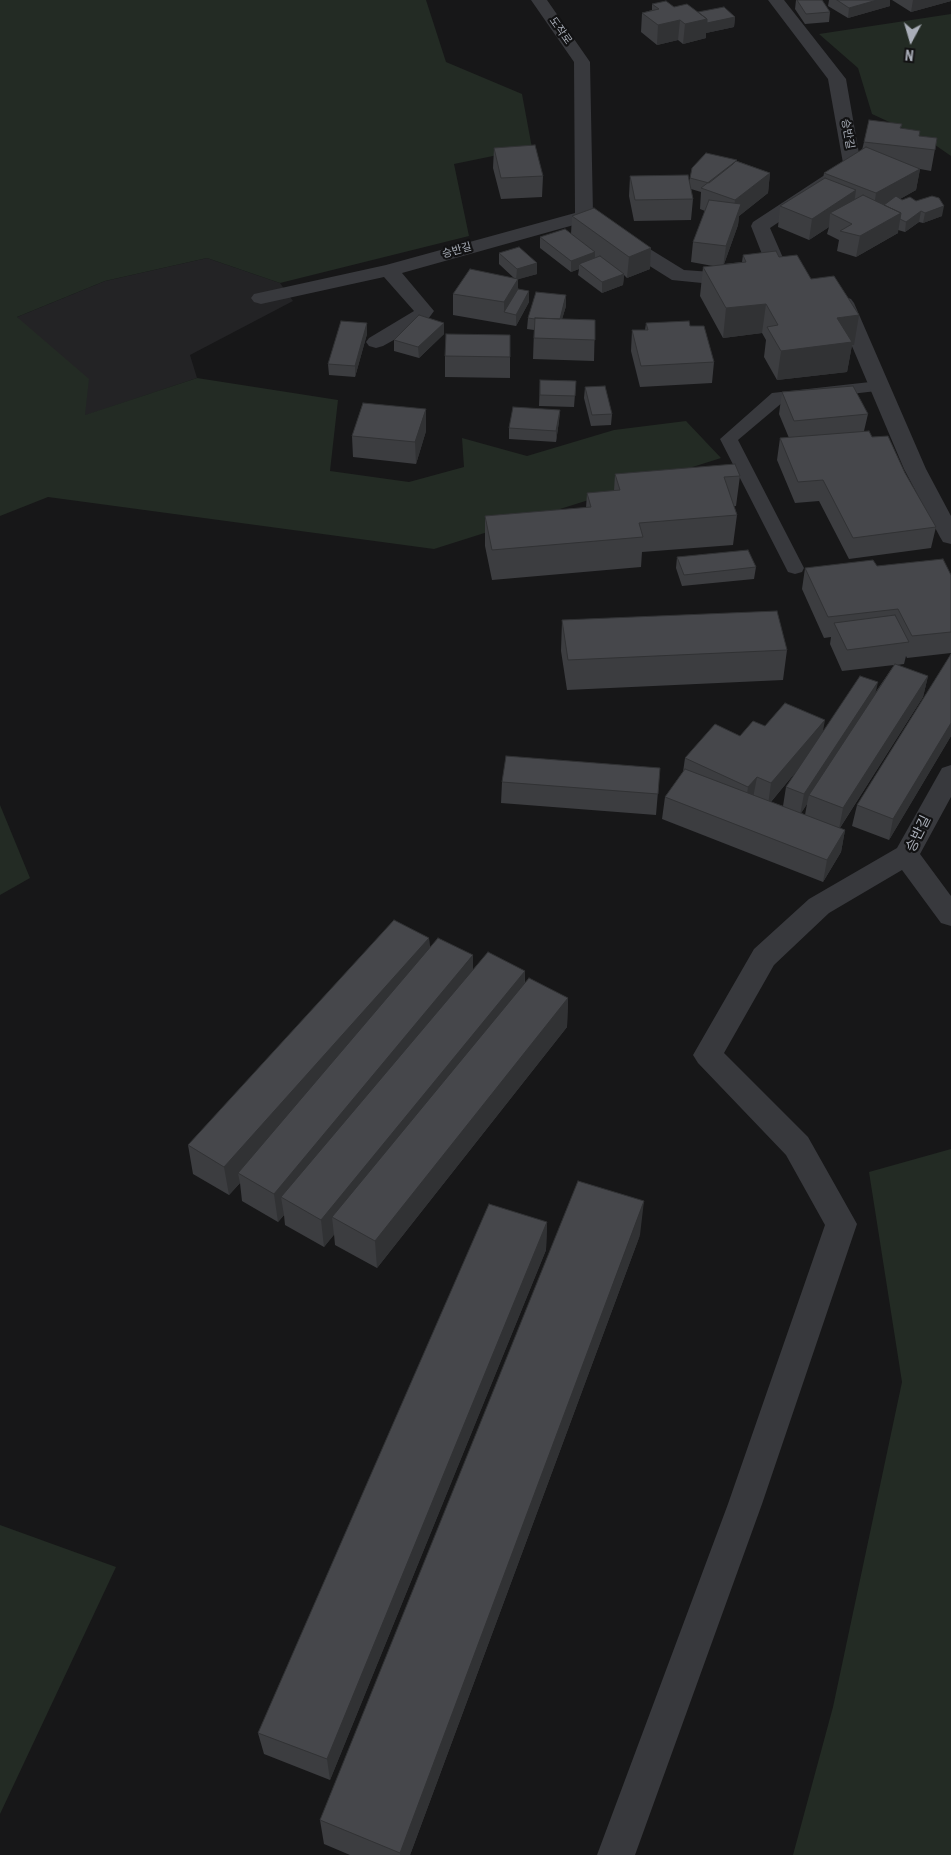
<!DOCTYPE html>
<meta charset="utf-8">
<style>
body{margin:0}
#map{position:relative;width:951px;height:1855px;overflow:hidden;background:#171718;font-family:"Roboto Condensed",sans-serif}
canvas{display:block}
.north{position:absolute;left:886px;top:15px;width:50px;height:50px;-webkit-text-stroke:4px #121213;paint-order:stroke;rotate:186deg;font-size:14px;font-weight:700;line-height:20px;text-align:center;color:#a9aeb8}
.north::after{content:'';display:block;margin:auto;width:18px;height:22px;background:#a9aeb8;clip-path:polygon(50% 0,100% 100%,50% 72%,0 100%)}
</style>
<div id="map">
<canvas width="951" height="1855"></canvas>
<div class="north">N</div>
</div>
<script>
const context = document.querySelector('canvas').getContext('2d');
context.lineJoin = 'round';
function paint(path, color) {
  context.fillStyle = color;
  context.fill(path, 'evenodd');
}
function shape(rows) {
  const path = new Path2D();
  for (const r of rows) {
    path.moveTo(r[0], r[1]);
    for (let i = 2; i < r.length; i += 2) path.lineTo(r[i], r[i + 1]);
  }
  return path;
}
function trace(path, color, width, dash) {
  context.strokeStyle = color;
  context.lineWidth = width;
  context.lineCap = dash ? 'butt' : 'round';
  context.setLineDash(dash || []);
  context.stroke(path);
}
function drawText(font, color, halo, rows, align = 'center') {
  context.font = font + ' "Roboto Condensed","Noto Sans KR",sans-serif';
  context.lineWidth = 4.5;
  context.setLineDash([]);
  context.textBaseline = 'middle';
  context.strokeStyle = halo;
  context.fillStyle = color;
  for (const [text, x, y, turn = 0] of rows) {
    context.save();
    context.translate(x, y);
    context.rotate((+turn || 0) * Math.PI / 180);
    context.textAlign = isNaN(turn) ? turn : align;
    if (halo) context.strokeText(text, 0, 0);
    context.fillText(text, 0, 0);
    context.restore();
  }
}
paint(shape([
 [207,258,280,283,293,301,190,355,197,378,84,416,17,317,105,281]
]), '#232325');
paint(shape([
 [0,0,426,0,446,62,522,94,532,148,454,164,469,236,280,283,207,258,105,281,17,317,89,379,85,415,197,378,338,400,330,471,409,482,464,467,462,438,527,456,614,430,686,421,721,458,434,549,48,497,0,516],
 [951,14,951,156,928,140,872,114,858,68,819,34],
 [0,805,30,878,0,895],
 [951,1149,951,1855,793,1855,833,1707,902,1382,869,1172],
 [0,1525,116,1567,0,1814]
]), '#232b24');
paint(shape([
 [879,381,885,382,888,386,885,390,783,402,738,440,804,568,802,572,795,574,788,572,720,439,772,393,879,381]
]), '#38393d');
paint(shape([
 [531,0,547,0,590,62,593,214,684,270,712,272,740,267,747,269,750,273,747,277,712,284,672,280,581,223,402,273,434,311,426,322,383,346,376,348,369,346,366,342,369,338,414,311,384,277,261,304,254,302,251,298,254,294,386,265,575,213,574,62,531,0],
 [768,0,784,0,846,79,861,165,858,169,770,228,787,267,784,271,777,273,770,271,767,267,751,226,753,222,843,163,828,79,768,0],
 [839,294,851,299,854,303,926,469,951,516,951,544,943,542,940,537,904,469,835,306,829,300,832,296,839,294],
 [951,765,951,797,920,854,951,896,951,926,941,923,902,870,829,913,774,965,724,1053,808,1137,857,1224,762,1504,635,1855,597,1855,728,1504,825,1225,786,1155,698,1063,693,1055,754,949,809,899,897,848,942,768,951,765]
]), '#38393d');
paint(shape([
 [796,0,822,0,830,12,829,22,805,24,795,9],
 [829,0,890,0,890,6,848,18,828,6],
 [892,0,951,0,951,1,911,12],
 [652,4,674,7,698,12,735,17,734,27,706,33,706,38,683,44,678,40,657,45,641,32,642,13,652,10],
 [902,124,901,128,919,136,937,138,931,171,920,169,916,190,900,199,902,200,916,201,942,216,923,223,919,222,905,232,898,230,898,233,856,257,837,251,839,240,827,234,829,227,809,240,778,227,780,206,823,179,824,173,862,150,864,142],
 [494,148,543,176,542,197,501,199,493,168],
 [737,161,770,173,768,193,739,216,738,225,724,264,742,262,743,255,779,257,811,279,854,345,852,345,847,372,777,380,764,357,766,340,762,333,723,338,700,296,703,267,713,266,691,262,693,242,705,211,700,209,701,192,691,189,693,199,691,220,634,221,629,196,630,176,689,182,690,178],
 [572,216,651,248,650,269,627,278,624,275,623,285,602,293,578,275,579,269,571,272,540,248,540,237,571,234],
 [499,253,537,274,518,279,518,289,529,302,516,326,453,315,453,294,515,279,499,264],
 [566,306,562,319,595,320,594,361,533,359,534,330,527,329,528,318],
 [367,323,367,334,355,377,329,375,328,364],
 [444,323,444,334,419,358,394,351,394,340],
 [646,323,690,326,714,362,712,383,640,387,631,351,632,330,645,330],
 [510,335,510,378,445,377,445,356],
 [540,380,576,381,574,407,539,406],
 [585,387,612,414,611,425,591,426,584,398],
 [782,392,868,414,864,431,872,437,905,473,936,527,931,548,849,559,819,501,795,503,777,460,780,438,789,438,779,414],
 [560,410,559,421,556,442,509,439,509,428],
 [426,431,416,464,353,457,352,436],
 [615,474,740,476,736,506,734,506,737,515,733,545,642,552,641,567,492,580,485,546,485,516,586,508,587,493,614,491],
 [677,557,756,567,754,579,682,586,676,568],
 [877,566,951,575,951,653,907,658,906,656,904,664,897,665,928,676,923,697,840,828,845,830,841,852,823,882,662,819,665,797,683,772,685,758,765,726,822,733,875,693,894,665,842,671,830,644,831,637,824,638,802,589,805,568],
 [798,769,786,787,783,806,771,802],
 [807,804,805,815,801,813],
 [562,620,787,650,783,680,567,690,561,651],
 [951,654,951,736,889,840,852,826,857,805],
 [660,768,656,815,501,803,502,782],
 [429,938,430,948,473,970,525,971,525,983,568,998,567,1027,377,1268,335,1245,334,1234,324,1247,285,1225,284,1215,278,1222,242,1201,240,1183,229,1195,193,1174,188,1145],
 [547,1222,546,1250,330,1780,264,1754,258,1733],
 [640,1235,410,1855,350,1855,324,1844,320,1820]
]), '#3c3d40');
paint(shape([
 [877,0,890,0,890,6,848,18,849,8],
 [913,0,951,0,951,1,911,12],
 [735,17,734,27,706,33,706,38,683,44,685,24,707,19],
 [680,20,678,40,657,45,658,25],
 [920,169,916,190,873,214,876,193],
 [770,173,768,193,739,216,738,225,723,267,726,246,733,221,735,200],
 [856,190,853,211,830,213,829,227,809,240,812,219],
 [944,206,942,216,923,223,925,213],
 [921,211,919,222,905,232,906,222],
 [901,213,898,233,856,257,860,236],
 [651,248,650,269,627,278,629,257],
 [595,252,595,263,579,264,579,269,571,272,571,261],
 [537,263,537,274,516,280,517,269],
 [624,274,623,285,602,293,602,282],
 [518,279,518,300,504,312,504,302],
 [529,291,529,302,516,326,516,315],
 [566,295,566,306,558,333,559,322],
 [766,304,762,333,723,338,726,308],
 [859,315,854,345,852,345,847,372,777,380,781,351,837,318],
 [367,323,367,334,355,377,355,366],
 [444,323,444,334,419,358,418,347],
 [426,409,426,431,416,464,415,442],
 [560,410,559,421,556,442,556,431],
 [928,676,923,697,839,829,843,808],
 [878,682,873,704,809,795,807,804,800,815,804,794],
 [825,720,821,742,768,805,771,783],
 [951,723,951,736,889,840,893,819],
 [757,777,753,798,745,809,748,787],
 [845,830,841,852,823,882,827,860],
 [429,938,430,967,238,1173,240,1183,229,1195,224,1167],
 [473,955,473,985,281,1197,284,1215,278,1222,274,1194],
 [525,971,524,1000,332,1217,334,1235,324,1247,321,1220],
 [568,998,567,1027,377,1268,375,1241],
 [644,1201,640,1235,410,1855,400,1855,400,1853],
 [547,1222,546,1250,330,1780,327,1759]
]), '#313234');
const building = shape([
 [797,0,822,0,830,12,806,14,797,0],
 [837,0,877,0,849,8,837,0],
 [666,1,674,7,687,4,707,19,685,24,680,20,658,25,642,13,659,9,652,4,666,1],
 [724,7,735,17,707,23,707,19,698,12,724,7],
 [869,120,902,124,900,128,920,131,919,136,937,138,935,150,864,142,869,120],
 [535,145,543,176,501,178,494,148,535,145],
 [866,147,920,169,876,193,824,173,866,147],
 [706,153,737,160,733,164,709,183,690,178,692,168,706,153],
 [736,161,770,173,735,200,701,188,736,161],
 [688,175,693,199,635,200,630,176,688,175],
 [825,178,856,190,812,219,780,206,825,178],
 [863,195,901,213,860,236,840,231,852,224,830,213,863,195],
 [896,196,902,200,910,197,916,201,932,196,939,198,944,206,925,213,921,211,906,222,900,219,901,213,884,205,896,196],
 [709,200,741,204,726,246,693,242,709,200],
 [594,208,651,248,629,257,572,216,594,208],
 [565,229,595,252,571,261,540,237,565,229],
 [519,247,537,263,517,269,499,253,519,247],
 [776,251,779,257,797,255,811,279,834,276,859,315,837,318,852,342,781,351,767,327,778,325,766,304,726,308,703,267,746,262,743,255,776,251],
 [600,256,624,274,602,282,579,264,600,256],
 [470,269,518,279,504,302,453,294,470,269],
 [518,289,529,291,516,315,504,312,518,289],
 [536,292,566,295,560,319,535,318,535,319,528,318,536,292],
 [419,315,444,323,418,347,394,340,419,315],
 [535,318,595,320,595,340,534,338,535,318],
 [341,321,367,323,355,366,328,364,341,321],
 [689,321,690,326,704,326,714,362,641,366,632,330,648,330,646,323,689,321],
 [446,334,510,335,510,357,445,356,446,334],
 [540,380,576,381,575,396,540,395,540,380],
 [605,386,612,414,592,415,585,387,605,386],
 [853,386,868,414,794,421,782,392,853,386],
 [363,403,426,409,415,442,352,436,363,403],
 [513,407,560,410,556,431,509,428,513,407],
 [869,431,872,437,888,436,905,473,936,527,853,538,823,480,798,482,780,438,869,431],
 [735,464,740,476,724,477,737,515,639,523,643,537,492,550,485,516,591,507,587,493,620,490,615,474,735,464],
 [748,550,756,567,684,575,677,557,748,550],
 [943,559,951,575,951,632,912,636,898,609,828,617,805,568,873,560,877,566,943,559],
 [777,611,787,650,568,660,562,620,777,611],
 [895,615,909,642,847,650,834,623,895,615],
 [951,654,951,723,893,819,857,805,951,654],
 [895,664,928,676,843,808,809,795,895,664],
 [860,676,878,682,804,794,786,787,860,676],
 [785,703,825,720,771,783,757,777,748,787,685,758,715,724,740,736,753,721,765,726,785,703],
 [506,756,660,768,658,794,502,782,506,756],
 [685,769,845,830,827,860,665,797,685,769],
 [394,920,429,938,224,1167,188,1145,394,920],
 [438,938,473,955,274,1194,238,1173,438,938],
 [488,952,525,971,321,1220,281,1197,488,952],
 [529,978,568,998,375,1241,332,1217,529,978],
 [578,1181,644,1201,400,1853,320,1820,578,1181],
 [489,1204,547,1222,327,1759,258,1733,489,1204]
]);
paint(building, '#46474b');
trace(building, '#313234', 1);
drawText('11px', '#a9aeb8', '#121213', [
 ["도작로",560,31,55],
 ["승반길",847,134,80],
 ["승반길",457,251,-16]
]);
drawText('14px', '#a9aeb8', '#121213', [
 ["승반길",919,834,-64]
]);
</script>
